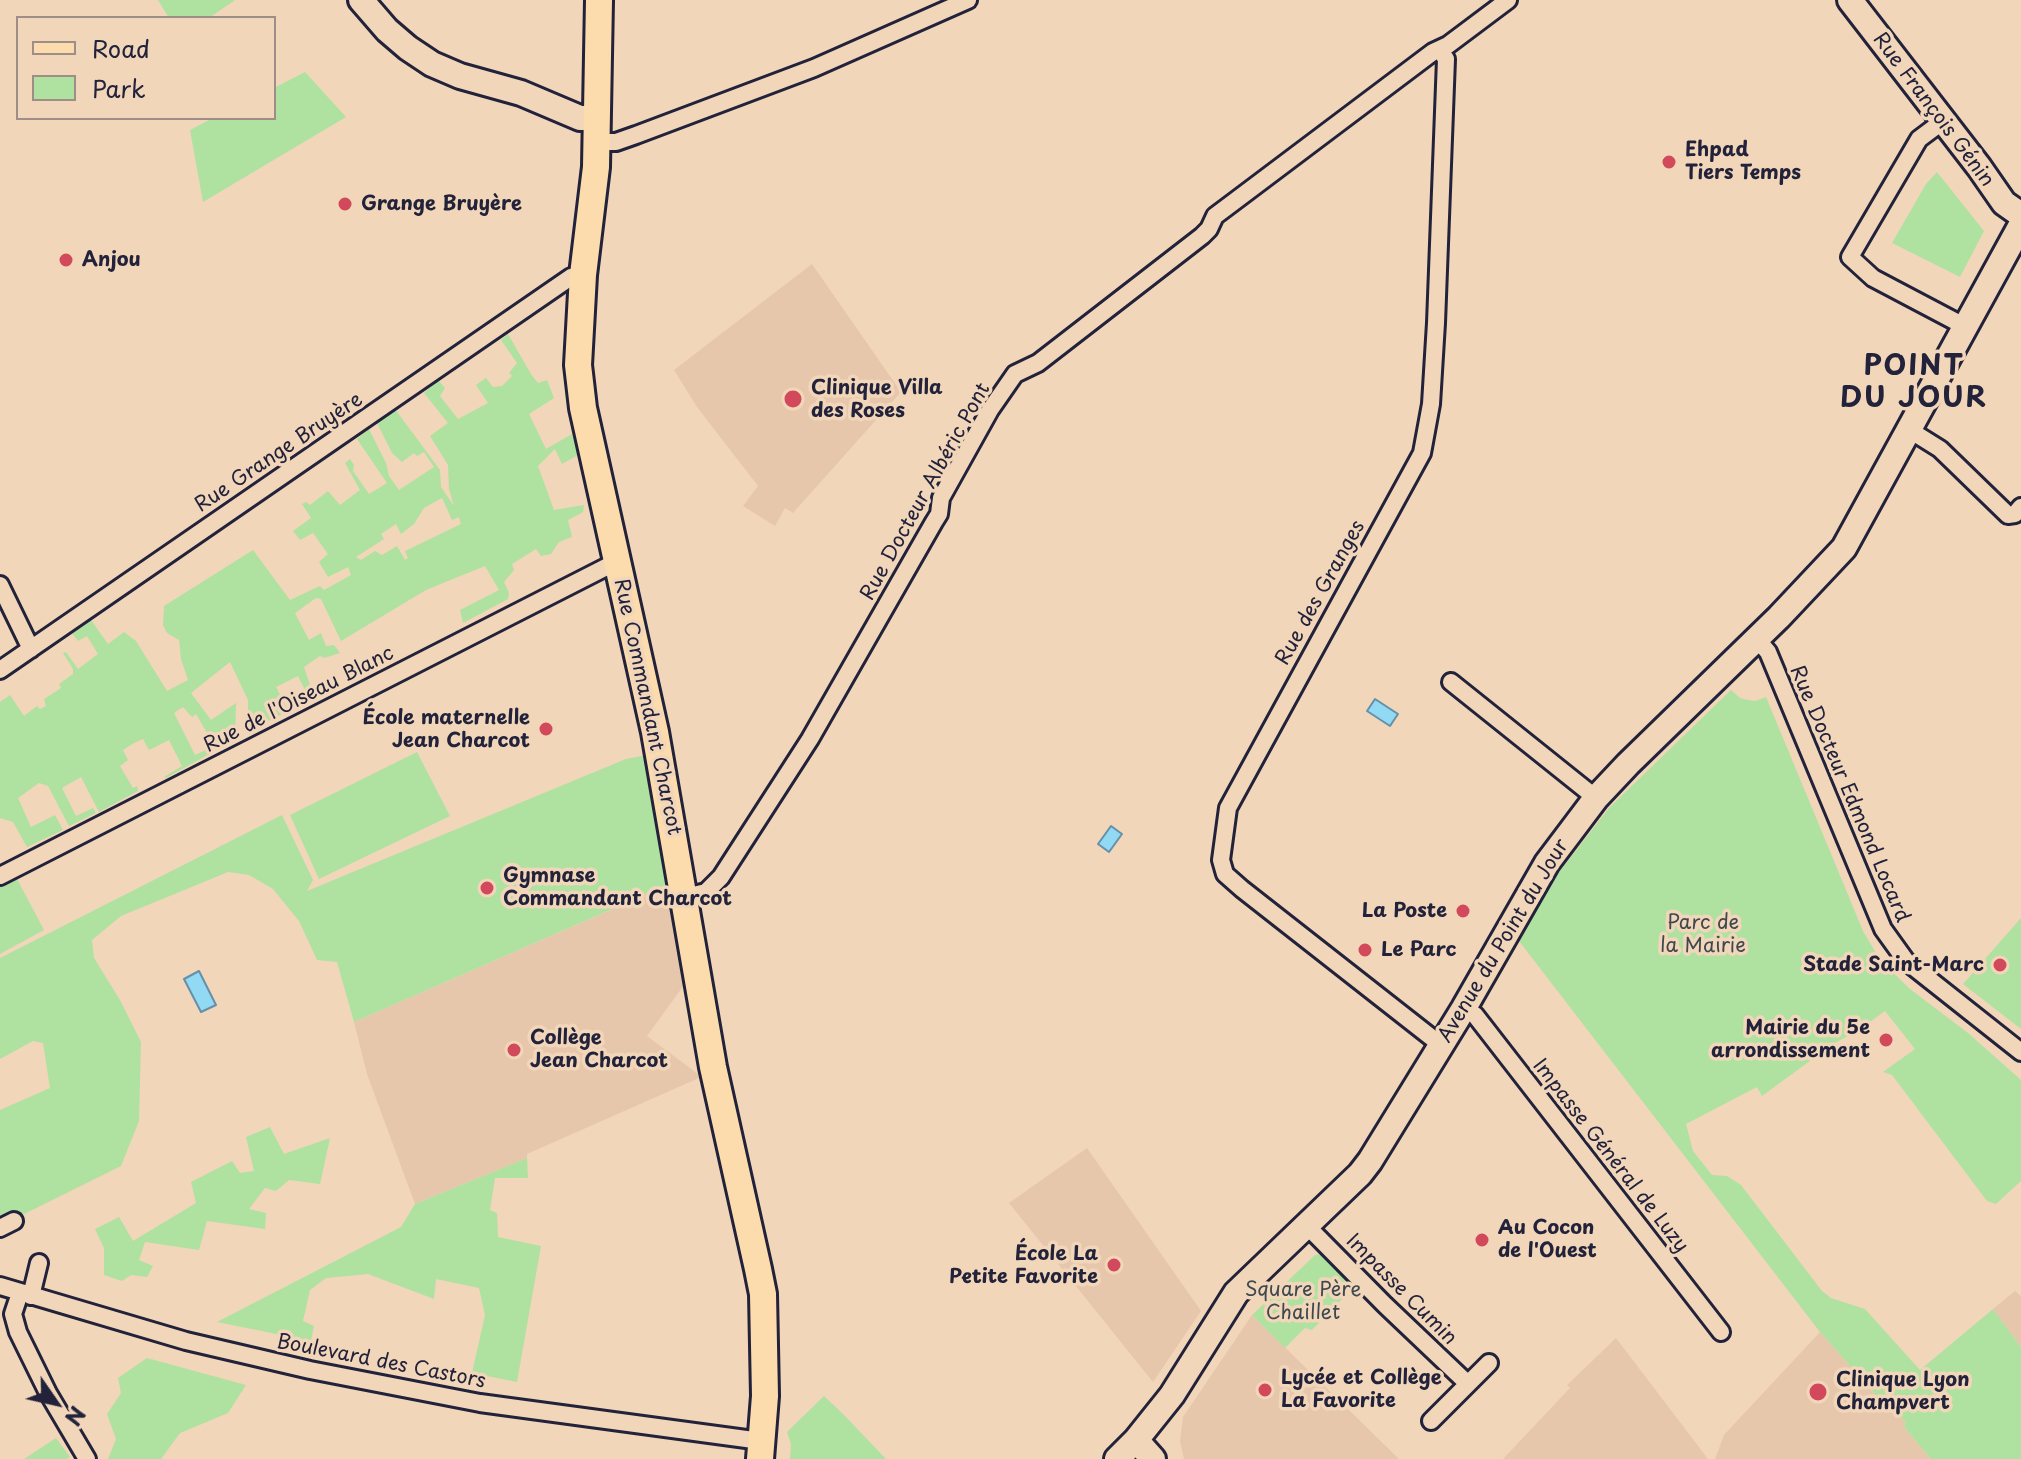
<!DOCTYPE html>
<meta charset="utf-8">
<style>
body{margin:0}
#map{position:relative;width:2021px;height:1459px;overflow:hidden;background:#f2d6b9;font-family:"Playpen Sans",sans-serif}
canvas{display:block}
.legend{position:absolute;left:16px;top:16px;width:260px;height:104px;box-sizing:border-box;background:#f2d6b9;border:2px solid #9f8e87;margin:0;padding:10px 14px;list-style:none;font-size:24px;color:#22223b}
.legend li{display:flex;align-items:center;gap:16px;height:40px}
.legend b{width:40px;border:2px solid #9f8e87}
.north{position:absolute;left:16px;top:1363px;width:80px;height:80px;-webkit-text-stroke:6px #f2d6b9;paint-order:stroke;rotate:124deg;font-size:22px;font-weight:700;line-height:32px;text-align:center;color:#22223b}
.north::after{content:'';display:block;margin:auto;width:28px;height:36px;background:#22223b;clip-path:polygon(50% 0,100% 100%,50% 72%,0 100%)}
</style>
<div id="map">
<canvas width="2021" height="1459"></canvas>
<ul class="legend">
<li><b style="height:10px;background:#fcdcac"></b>Road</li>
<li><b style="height:22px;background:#afe1a1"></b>Park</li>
</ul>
<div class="north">N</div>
</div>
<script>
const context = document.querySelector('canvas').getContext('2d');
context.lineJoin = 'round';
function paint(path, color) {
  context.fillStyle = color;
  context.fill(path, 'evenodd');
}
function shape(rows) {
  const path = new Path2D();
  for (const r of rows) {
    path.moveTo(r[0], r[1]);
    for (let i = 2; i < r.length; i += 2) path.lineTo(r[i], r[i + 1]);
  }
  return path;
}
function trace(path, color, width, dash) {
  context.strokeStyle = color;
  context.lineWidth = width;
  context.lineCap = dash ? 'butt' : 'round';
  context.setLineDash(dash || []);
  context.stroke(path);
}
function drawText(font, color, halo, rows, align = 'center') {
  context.font = font + ' "Playpen Sans",sans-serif';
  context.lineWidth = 7;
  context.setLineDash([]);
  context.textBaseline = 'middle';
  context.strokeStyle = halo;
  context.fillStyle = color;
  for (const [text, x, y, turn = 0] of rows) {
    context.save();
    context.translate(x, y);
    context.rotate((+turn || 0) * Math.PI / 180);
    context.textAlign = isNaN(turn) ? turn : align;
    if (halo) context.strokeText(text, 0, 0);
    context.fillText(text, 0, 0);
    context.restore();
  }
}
paint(shape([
 [812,264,901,392,793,513,785,508,775,526,743,506,758,486,697,407,674,370],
 [654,891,660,904,671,908,684,985,647,1036,698,1074,699,1078,527,1154,527,1158,415,1204,367,1074,354,1022],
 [1087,1148,1201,1311,1153,1382,1009,1203],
 [2015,1291,2021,1296,2021,1347,1993,1309],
 [1252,1315,1399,1459,1184,1459,1180,1441,1183,1417],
 [1820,1332,1882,1402,1886,1399,1906,1423,1904,1427,1931,1459,1715,1459,1724,1435],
 [1616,1338,1708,1459,1503,1459,1570,1388,1567,1385]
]), '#e7c7ac');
paint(shape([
 [158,0,235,0,209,18,169,18],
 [305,72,346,117,203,202,190,130,213,118,274,118,274,88],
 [1937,172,1984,231,1960,277,1892,243,1926,184],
 [508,334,531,374,538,383,547,380,554,398,529,414,546,449,572,434,578,455,562,464,555,449,538,466,554,510,584,505,583,512,568,520,572,537,559,542,551,554,541,556,536,549,512,564,514,570,504,582,509,593,508,599,463,623,460,610,499,590,485,566,426,590,341,641,321,599,316,598,295,613,309,640,321,633,326,646,334,645,340,653,324,658,320,656,304,667,314,697,307,703,305,690,298,676,276,687,287,708,282,714,248,732,248,700,230,662,191,693,211,720,236,703,235,742,217,750,196,714,192,717,183,707,174,713,195,755,210,748,211,753,166,778,164,777,182,766,169,740,149,750,143,739,134,743,123,750,128,760,120,766,133,788,137,786,138,791,99,812,81,777,62,788,76,816,93,808,96,813,69,826,48,786,39,783,18,798,31,827,55,815,63,830,27,847,13,822,0,818,0,702,10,695,24,716,37,706,40,709,46,706,44,699,61,688,59,684,73,674,73,669,63,653,66,652,78,669,98,654,87,636,78,641,72,633,91,620,108,644,124,632,136,641,167,691,188,680,181,659,179,640,167,633,163,625,164,606,253,550,290,600,320,586,324,590,351,575,348,567,328,577,319,562,328,554,313,533,300,540,293,531,311,518,302,504,306,502,310,505,328,491,340,505,360,490,345,463,350,459,354,465,353,471,369,494,387,483,357,439,369,429,386,463,389,476,399,490,434,467,424,452,417,456,414,453,402,462,392,453,377,423,395,409,440,470,441,487,454,506,449,489,448,465,430,436,448,423,424,393,438,380,445,388,440,396,458,419,488,403,476,385,486,378,493,387,502,386,512,376,509,373,517,363,501,340],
 [442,498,452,520,459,517,461,524,405,551,408,558,405,560,397,546,382,555,375,551,361,560,356,557,384,539,381,534,396,524,401,534,414,524,424,508],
 [1731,690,1740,698,1748,700,1755,701,1766,697,1863,931,1880,960,1910,989,1968,1033,2021,1080,2021,1181,1996,1204,1987,1201,1892,1075,1883,1072,1915,1049,1885,1011,1857,1031,1833,1044,1762,1096,1757,1087,1686,1124,1693,1151,1712,1175,1727,1176,1741,1185,1822,1291,1831,1298,1865,1309,1920,1370,1993,1309,2021,1347,2021,1459,1931,1459,1904,1427,1906,1423,1886,1399,1882,1402,1820,1332,1519,941,1556,876,1609,808],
 [417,752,450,816,319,879,290,815],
 [647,755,654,815,667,885,354,1022,337,962,317,960,299,921,273,889,249,875,228,872,121,916,92,940,94,958,120,1000,141,1042,139,1121,121,1166,0,1226,0,1110,50,1088,43,1043,33,1041,0,1059,0,958,282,815,313,880,307,891,626,759],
 [16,877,44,930,0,954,0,885],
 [2021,918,2021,1029,1963,984],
 [270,1127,284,1154,330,1138,320,1184,289,1180,276,1191,265,1188,249,1209,266,1213,265,1229,207,1221,199,1250,145,1242,139,1260,153,1266,147,1277,131,1275,122,1281,104,1275,104,1248,95,1229,119,1217,133,1241,196,1203,191,1182,232,1161,240,1173,254,1171,246,1137],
 [527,1158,528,1178,495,1178,490,1210,497,1213,498,1237,541,1246,517,1382,472,1373,485,1315,479,1288,436,1279,434,1299,368,1274,326,1278,310,1290,303,1321,314,1326,311,1341,217,1322,401,1227,415,1204],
 [1326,1254,1356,1285,1312,1330,1305,1328,1285,1348,1252,1315,1315,1255],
 [147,1358,246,1385,228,1413,180,1433,161,1459,108,1459,116,1439,107,1414,121,1393,118,1378],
 [824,1396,844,1415,886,1459,790,1459,791,1444,787,1432],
 [56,1438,70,1457,67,1459,24,1459]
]), '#afe1a1');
const water = shape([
 [1375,699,1398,714,1390,726,1367,711,1375,699],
 [1111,826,1122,834,1109,852,1098,844,1111,826],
 [199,971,216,1005,201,1012,184,979,199,971]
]);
paint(water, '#92d9f3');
trace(water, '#6590a9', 2);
const street = shape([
 [1440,50,1446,59,1436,323,1431,404,1422,453,1228,808,1221,860,1225,874,1242,889,1441,1045],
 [1943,121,1919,139,1850,257,1873,278,1966,327],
 [596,142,616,142,636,135,814,68,968,0],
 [1908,429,1940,449,2008,515,2015,514,2021,507],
 [0,585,31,649],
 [1757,639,1768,652,1883,929,1906,961,2021,1052],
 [0,670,571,277,583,275],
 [1451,682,1596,798],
 [0,876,616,562],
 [685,897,706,892,721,877,810,739,934,522,939,514,941,498,990,410,1015,374,1038,363,1202,236,1209,229,1215,216,1235,201,1433,52,1448,45,1508,0],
 [1464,1008,1475,1015,1721,1332],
 [1307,1226,1385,1305,1467,1383],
 [0,1228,14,1221],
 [0,1286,186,1341,310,1370,480,1403,761,1441],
 [20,1293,13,1314,18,1332,48,1393,87,1459],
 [31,1296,39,1263],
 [1431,1421,1489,1363]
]);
const secondary = shape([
 [361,0,387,30,408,48,432,64,460,76,521,93,580,118,597,118],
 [1850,0,1979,167,2004,203,2021,215],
 [1136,1440,1153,1459],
 [1117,1459,1136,1440,1172,1395,1236,1293,1360,1174,1370,1161,1464,1008,1547,863,1596,798,1628,764,1779,617,1844,548,2021,225]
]);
const primary = shape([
 [599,0,596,167,583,275,578,365,583,408,655,732,713,1067,758,1269,763,1294,765,1396,760,1459]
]);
trace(street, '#22223b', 22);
trace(secondary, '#22223b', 30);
trace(primary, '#22223b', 32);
trace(street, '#f2d6b9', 16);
trace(secondary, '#f2d6b9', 24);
trace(primary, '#fcdcac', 26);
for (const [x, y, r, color] of [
 [1669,162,8,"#d1495b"],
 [345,204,8,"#d1495b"],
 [66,260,8,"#d1495b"],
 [793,399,10,"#d1495b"],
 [546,729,8,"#d1495b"],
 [487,888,8,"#d1495b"],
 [1463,911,8,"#d1495b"],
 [1365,950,8,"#d1495b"],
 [2000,965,8,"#d1495b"],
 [1886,1040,8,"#d1495b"],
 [514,1050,8,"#d1495b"],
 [1482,1240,8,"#d1495b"],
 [1114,1265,8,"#d1495b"],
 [1265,1390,8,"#d1495b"],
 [1818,1392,10,"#d1495b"]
]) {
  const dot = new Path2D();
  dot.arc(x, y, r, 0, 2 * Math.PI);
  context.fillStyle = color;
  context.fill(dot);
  trace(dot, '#f2d6b9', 3);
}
drawText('20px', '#22223b', '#f2d6b9', [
 ["Rue François Génin",1933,110,53],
 ["Rue Grange Bruyère",279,453,-34],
 ["Rue Docteur Albéric Pont",926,492,-61],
 ["Rue des Granges",1321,593,-61],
 ["Rue de l'Oiseau Blanc",299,700,-27],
 ["Rue Commandant Charcot",647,707,78],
 ["Rue Docteur Edmond Locard",1849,794,67],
 ["Avenue du Point du Jour",1504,941,-59],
 ["Impasse Général de Luzy",1610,1156,52],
 ["Impasse Cumin",1401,1290,45],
 ["Boulevard des Castors",381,1362,11]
]);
drawText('bold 20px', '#22223b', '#f2d6b9', [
 ["Ehpad",1685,150],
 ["Tiers Temps",1685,173],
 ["Grange Bruyère",361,204],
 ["Anjou",82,260],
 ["Clinique Villa",811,388],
 ["des Roses",811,411],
 ["École maternelle",530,718,"right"],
 ["Jean Charcot",530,741,"right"],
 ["Gymnase",503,876],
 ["Commandant Charcot",503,899],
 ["La Poste",1447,911,"right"],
 ["Le Parc",1381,950],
 ["Stade Saint-Marc",1984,965,"right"],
 ["Mairie du 5e",1870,1028,"right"],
 ["arrondissement",1870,1051,"right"],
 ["Collège",530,1038],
 ["Jean Charcot",530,1061],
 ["Au Cocon",1498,1228],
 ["de l'Ouest",1498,1251],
 ["École La",1098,1254,"right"],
 ["Petite Favorite",1098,1277,"right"],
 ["Lycée et Collège",1281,1378],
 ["La Favorite",1281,1401],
 ["Clinique Lyon",1836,1380],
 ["Champvert",1836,1403]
], 'left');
drawText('20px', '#3e484f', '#f2d6b9', [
 ["Parc de",1703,923],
 ["la Mairie",1703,946],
 ["Square Père",1303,1290],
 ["Chaillet",1303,1313]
]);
context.letterSpacing = '2px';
drawText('bold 28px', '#22223b', '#f2d6b9', [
 ["POINT",1914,367],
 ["DU JOUR",1914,399]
]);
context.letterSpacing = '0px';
</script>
